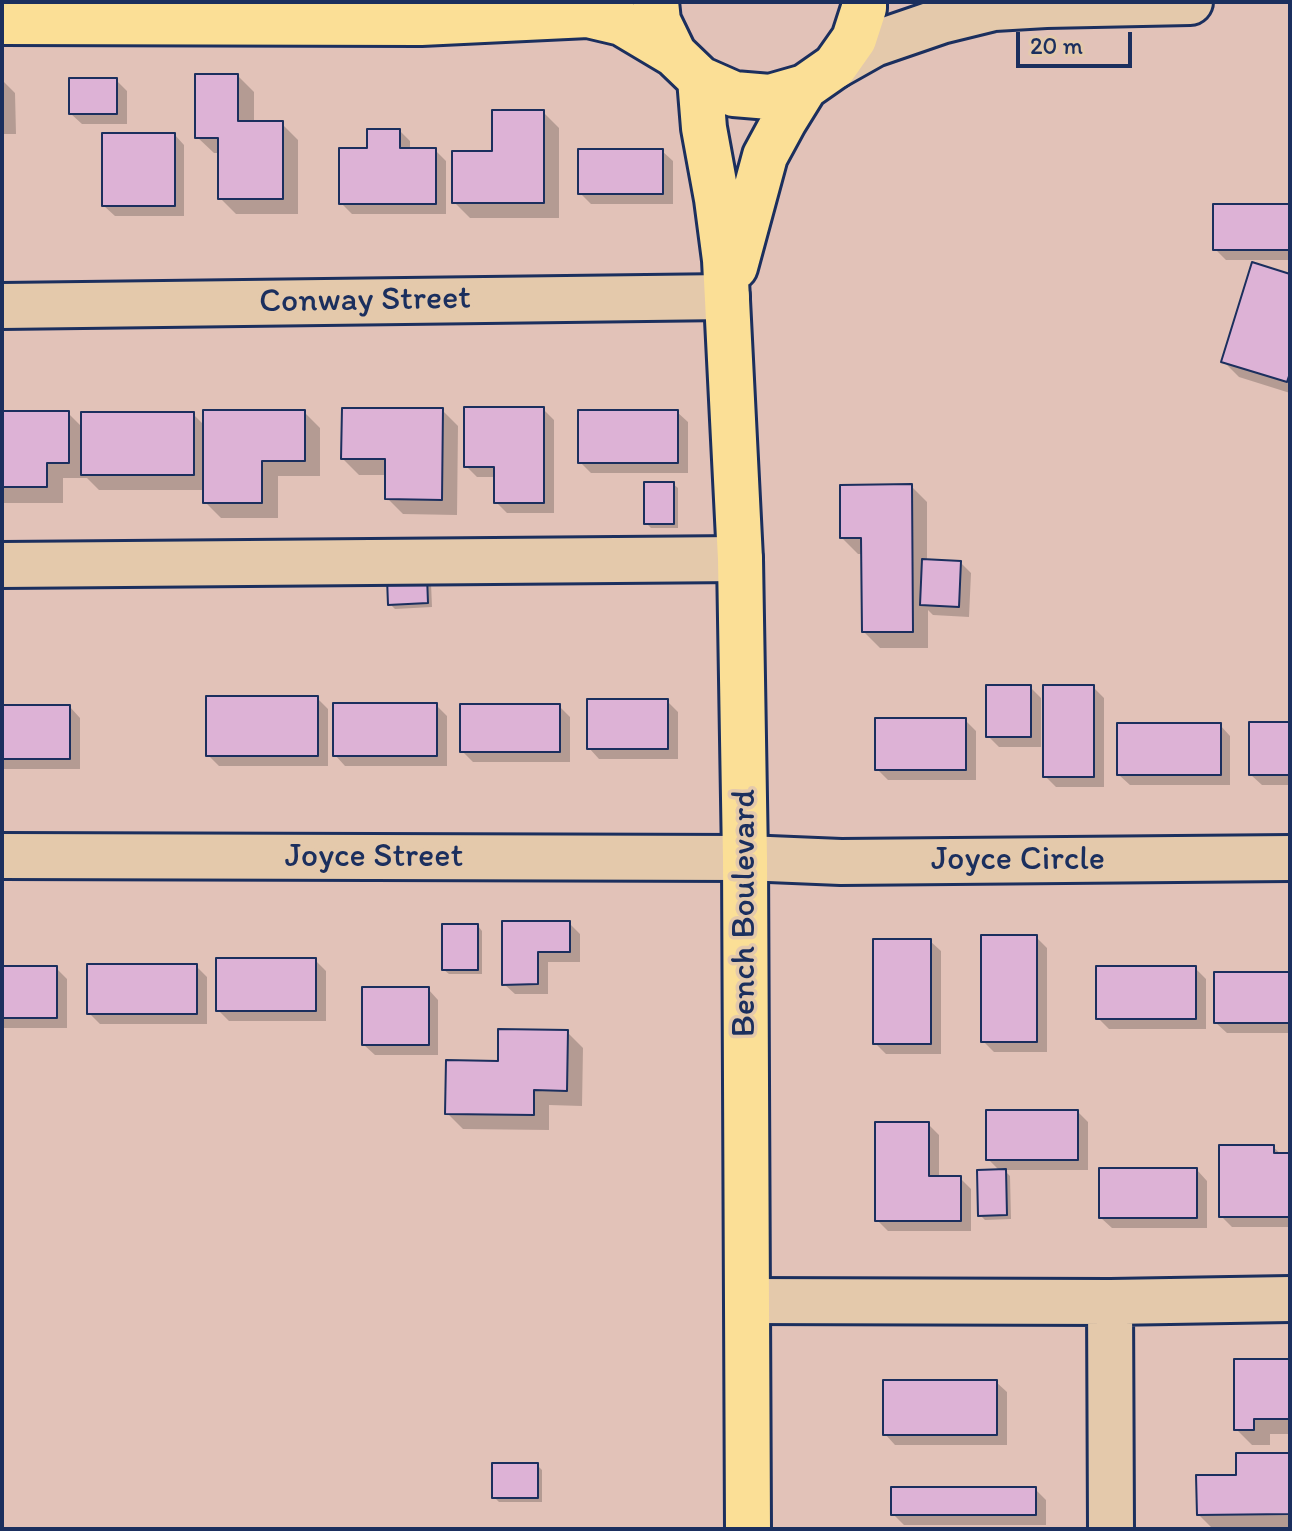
<!DOCTYPE html>
<style>
body{margin:0}
#map{position:relative;width:1292px;height:1531px;overflow:hidden;background:#e2c2b8;font-family:Itim,sans-serif}
canvas{display:block}
.frame{position:absolute;inset:0;border:4px solid #1b2f5e;pointer-events:none}
.scale{position:absolute;left:1016px;top:32px;width:116px;height:36px;box-sizing:border-box;border:4px solid #1b2f5e;border-top:0;padding-left:10px;font-size:24px;line-height:28px;white-space:nowrap;color:#1b2f5e;-webkit-text-stroke:6px #e4c9ab;paint-order:stroke}
</style>
<div id="map">
<canvas width="1292" height="1531"></canvas>
<div class="frame"></div>
<div class="scale">20 m</div>
</div>
<script>
const context = document.querySelector('canvas').getContext('2d');
context.lineJoin = 'round';
function paint(path, color) {
  context.fillStyle = color;
  context.fill(path, 'evenodd');
}
function shape(rows) {
  const path = new Path2D();
  for (const r of rows) {
    path.moveTo(r[0], r[1]);
    for (let i = 2; i < r.length; i += 2) path.lineTo(r[i], r[i + 1]);
  }
  return path;
}
function trace(path, color, width, dash) {
  context.strokeStyle = color;
  context.lineWidth = width;
  context.lineCap = dash ? 'butt' : 'round';
  context.setLineDash(dash || []);
  context.stroke(path);
}
function drawText(font, color, halo, rows, align = 'center') {
  context.font = font + ' Itim,sans-serif';
  context.lineWidth = 7;
  context.setLineDash([]);
  context.textBaseline = 'middle';
  context.strokeStyle = halo;
  context.fillStyle = color;
  for (const [text, x, y, turn = 0] of rows) {
    context.save();
    context.translate(x, y);
    context.rotate((+turn || 0) * Math.PI / 180);
    context.textAlign = isNaN(turn) ? turn : align;
    if (halo) context.strokeText(text, 0, 0);
    context.fillText(text, 0, 0);
    context.restore();
  }
}
paint(shape([
 [238,76,254,92,254,124,282,124,298,140,298,214,236,214,220,198,220,153,214,153,197,137],
 [116,80,127,91,127,124,82,124,71,114],
 [2,82,4,82,15,93,16,134,2,134],
 [543,112,559,128,559,218,470,218,454,202,494,153],
 [400,131,410,141,410,150,435,150,446,161,446,214,352,214,341,203,369,150],
 [174,134,184,145,184,216,115,216,104,206],
 [662,151,673,161,673,204,591,204,580,193],
 [1290,206,1290,260,1226,260,1215,249],
 [1290,276,1290,393,1239,377,1223,361],
 [543,409,554,420,554,513,507,513,496,502,496,477,477,477,466,466],
 [442,410,458,426,457,515,403,514,387,498,387,475,359,475,343,459],
 [304,412,320,428,320,476,278,476,278,518,221,518,205,502,205,490,99,490,87,478,63,478,63,503,2,503,2,413,68,413,83,428,193,414,205,426],
 [677,412,688,422,688,473,591,473,580,462],
 [673,484,678,488,678,528,651,528,646,523],
 [911,486,927,502,927,561,960,562,971,573,969,617,933,615,928,610,928,648,880,648,864,632,863,554,858,554,842,538],
 [389,580,431,583,432,607,395,609,390,604],
 [1030,687,1041,698,1041,747,999,747,988,736],
 [1093,687,1104,698,1104,787,1056,787,1045,776],
 [317,698,328,709,328,766,219,766,208,755],
 [667,701,678,712,678,759,599,759,589,748],
 [436,705,447,716,447,766,345,766,335,755],
 [559,706,570,717,570,762,473,762,462,751],
 [2,707,70,707,80,718,80,769,2,769],
 [965,720,976,731,976,780,888,780,877,769],
 [1290,724,1290,785,1262,785,1251,775],
 [1220,725,1230,736,1230,785,1130,785,1119,775],
 [504,923,569,923,580,934,580,962,548,962,548,994,515,994,504,984],
 [478,926,482,931,482,974,449,974,444,970],
 [1036,937,1047,948,1047,1052,994,1052,983,1041],
 [930,941,941,951,941,1054,886,1054,875,1043],
 [315,960,326,971,326,1021,229,1021,218,1010],
 [196,966,207,977,207,1024,100,1024,89,1013],
 [2,968,56,968,67,979,67,1028,2,1028],
 [1195,968,1206,979,1206,1029,1109,1029,1098,1018],
 [1290,974,1290,1033,1227,1033,1216,1023],
 [428,989,438,1000,438,1055,375,1055,364,1045],
 [567,1032,583,1048,582,1106,549,1105,549,1130,463,1129,447,1113,500,1063],
 [1078,1112,1088,1122,1088,1170,1004,1170,1010,1176,1011,1219,985,1220,980,1215,1000,1171,988,1159],
 [928,1124,939,1135,939,1178,960,1178,971,1189,971,1231,888,1231,877,1220],
 [1273,1147,1282,1155,1290,1155,1290,1227,1232,1227,1221,1216],
 [1197,1170,1207,1181,1207,1228,1112,1228,1101,1218],
 [1290,1361,1290,1434,1270,1434,1270,1445,1252,1445,1236,1429],
 [996,1382,1007,1392,1007,1445,895,1445,885,1434],
 [1290,1455,1290,1529,1213,1529,1198,1514,1238,1477],
 [537,1465,542,1470,542,1502,499,1502,494,1497],
 [1035,1489,1046,1500,1046,1525,904,1525,893,1514]
]), '#0003');
const building = shape([
 [195,74,238,74,238,121,283,121,283,199,218,199,218,138,195,138,195,74],
 [69,78,117,78,117,114,69,114,69,78],
 [492,110,544,110,544,203,452,203,452,151,492,151,492,110],
 [367,129,400,129,400,148,436,148,436,204,339,204,339,148,367,148,367,129],
 [102,133,175,133,175,206,102,206,102,133],
 [578,149,663,149,663,194,578,194,578,149],
 [1213,204,1290,204,1290,250,1213,250,1213,204],
 [1252,262,1290,274,1290,373,1287,382,1221,362,1252,262],
 [464,407,544,407,544,503,494,503,494,467,464,467,464,407],
 [342,408,443,408,442,500,385,499,385,459,341,459,342,408],
 [203,410,305,410,305,461,262,461,262,503,203,503,203,410],
 [578,410,678,410,678,463,578,463,578,410],
 [2,411,69,411,69,463,47,463,47,487,2,487,2,411],
 [81,412,194,412,194,475,81,475,81,412],
 [644,482,674,482,674,524,644,524,644,482],
 [912,484,913,632,862,632,861,538,840,538,840,485,912,484],
 [922,559,961,561,959,607,920,605,922,559],
 [427,576,428,603,388,605,387,578,427,576],
 [986,685,1031,685,1031,737,986,737,986,685],
 [1043,685,1094,685,1094,777,1043,777,1043,685],
 [206,696,318,696,318,756,206,756,206,696],
 [587,699,668,699,668,749,587,749,587,699],
 [333,703,437,703,437,756,333,756,333,703],
 [460,704,560,704,560,752,460,752,460,704],
 [2,705,70,705,70,759,2,759,2,705],
 [875,718,966,718,966,770,875,770,875,718],
 [1249,722,1290,722,1290,775,1249,775,1249,722],
 [1117,723,1221,723,1221,775,1117,775,1117,723],
 [502,921,570,921,570,952,538,952,538,984,502,985,502,921],
 [442,924,478,924,478,970,442,970,442,924],
 [981,935,1037,935,1037,1042,981,1042,981,935],
 [873,939,931,939,931,1044,873,1044,873,939],
 [216,958,316,958,316,1011,216,1011,216,958],
 [87,964,197,964,197,1014,87,1014,87,964],
 [2,966,57,966,57,1018,2,1018,2,966],
 [1096,966,1196,966,1196,1019,1096,1019,1096,966],
 [1214,972,1290,972,1290,1023,1214,1023,1214,972],
 [362,987,429,987,429,1045,362,1045,362,987],
 [498,1029,568,1030,567,1091,534,1090,534,1115,445,1114,446,1060,498,1061,498,1029],
 [986,1110,1078,1110,1078,1160,986,1160,986,1110],
 [875,1122,929,1122,929,1176,961,1176,961,1221,875,1221,875,1122],
 [1219,1145,1274,1145,1274,1153,1290,1153,1290,1217,1219,1217,1219,1145],
 [1099,1168,1197,1168,1197,1218,1099,1218,1099,1168],
 [1006,1169,1007,1215,978,1216,977,1170,1006,1169],
 [1234,1359,1290,1359,1290,1419,1254,1419,1254,1430,1234,1430,1234,1359],
 [883,1380,997,1380,997,1435,883,1435,883,1380],
 [1236,1453,1290,1453,1290,1514,1197,1515,1196,1475,1236,1475,1236,1453],
 [492,1463,538,1463,538,1498,492,1498,492,1463],
 [891,1487,1036,1487,1036,1515,891,1515,891,1487]
]);
paint(building, '#ddb2d6');
trace(building, '#1b2f5e', 2);
const minor = shape([
 [835,66,874,44,941,21,994,8,1046,5,1190,2],
 [2,306,727,297],
 [2,565,740,559],
 [2,856,745,858,841,862,1290,858],
 [747,1301,1110,1302,1290,1299],
 [1110,1302,1111,1529]
]);
const major = shape([
 [656,2,658,21,674,54,700,79,734,94,770,97,805,87,835,66,854,39,864,8,864,2],
 [2,22,421,23,588,15,622,23,674,54],
 [700,79,704,128,717,199,725,260,740,559,745,858,748,1529],
 [735,267,765,156,784,121,805,87]
]);
trace(minor, '#1b2f5e', 50);
trace(major, '#1b2f5e', 50);
trace(minor, '#e4c9ab', 44);
trace(major, '#fbdf96', 44);
drawText('34px', '#1b2f5e', '#e4c9ab', [
 ["Conway Street",365,301,-1],
 ["Joyce Street",374,857],
 ["Joyce Circle",1018,860],
 ["Bench Boulevard",745,913,-90]
]);
</script>
